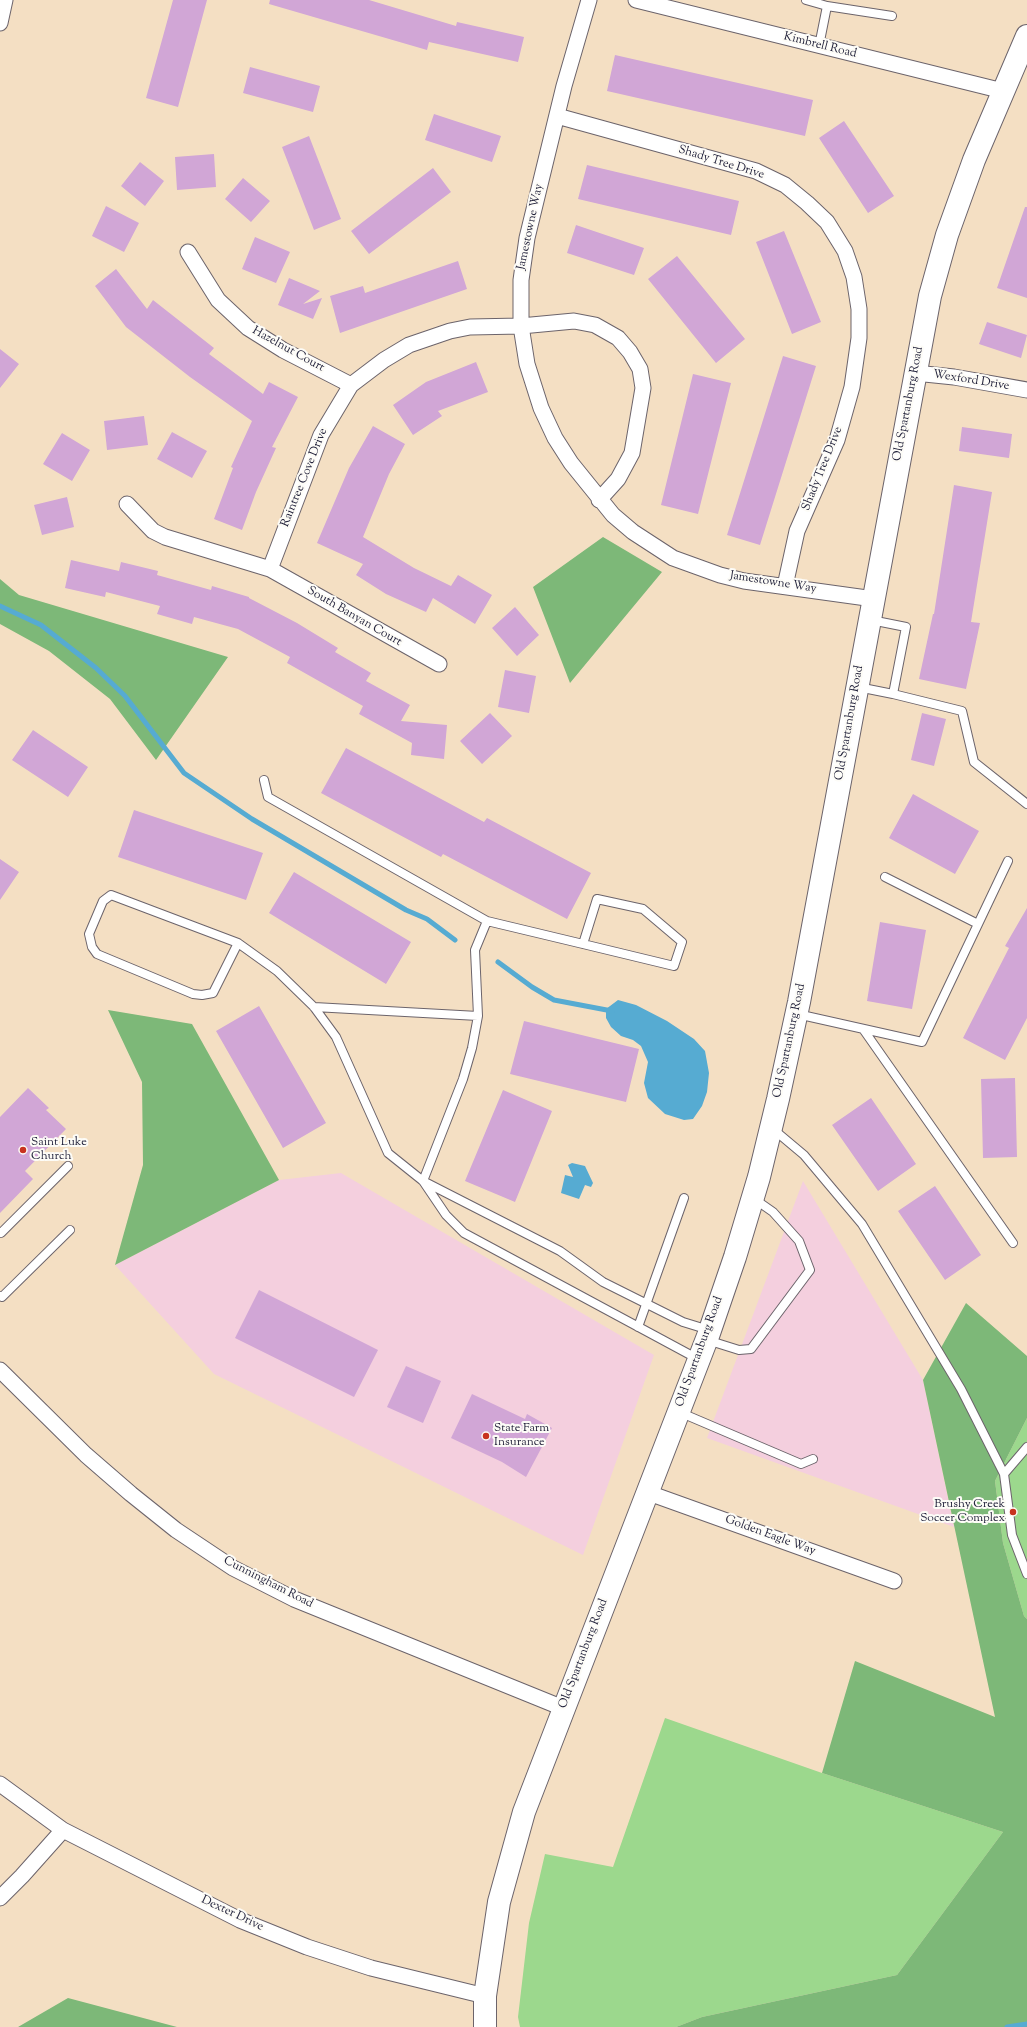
<!DOCTYPE html>
<style>
body{margin:0}
canvas{display:block;background:#f4dfc3}
</style>
<canvas width="1027" height="2027"></canvas>
<script>
const context = document.querySelector('canvas').getContext('2d');
context.lineJoin = 'round';
function paint(path, color) {
  context.fillStyle = color;
  context.fill(path, 'evenodd');
}
function shape(rows) {
  const path = new Path2D();
  for (const r of rows) {
    path.moveTo(r[0], r[1]);
    for (let i = 2; i < r.length; i += 2) path.lineTo(r[i], r[i + 1]);
  }
  return path;
}
function trace(path, color, width, dash) {
  context.strokeStyle = color;
  context.lineWidth = width;
  context.lineCap = dash ? 'butt' : 'round';
  context.setLineDash(dash || []);
  context.stroke(path);
}
function drawText(font, color, halo, rows, align = 'center') {
  context.font = font + ' "Sorts Mill Goudy",serif';
  context.lineWidth = 4;
  context.setLineDash([]);
  context.textBaseline = 'middle';
  context.strokeStyle = halo;
  context.fillStyle = color;
  for (const [text, x, y, turn = 0] of rows) {
    context.save();
    context.translate(x, y);
    context.rotate((+turn || 0) * Math.PI / 180);
    context.textAlign = isNaN(turn) ? turn : align;
    if (halo) context.strokeText(text, 0, 0);
    context.fillText(text, 0, 0);
    context.restore();
  }
}
paint(shape([
 [341,1173,654,1355,583,1555,214,1374,115,1265,279,1180],
 [803,1181,923,1380,954,1527,707,1438]
]), '#f4cfde');
paint(shape([
 [1027,1418,1027,1619,1024,1616,1003,1543,995,1481],
 [665,1718,822,1773,1003,1832,897,1975,702,2017,676,2027,520,2027,518,2017,529,1923,545,1854,613,1867]
]), '#9cd88d');
paint(shape([
 [603,537,662,572,570,683,533,587],
 [0,579,19,595,228,657,156,760,110,699,49,651,0,624],
 [108,1010,192,1024,279,1180,115,1265,143,1165,142,1082],
 [966,1303,1027,1356,1027,1418,995,1481,1003,1543,1024,1616,1027,1619,1027,2027,676,2027,702,2017,897,1975,1003,1832,822,1773,855,1661,995,1717,923,1380],
 [68,1998,177,2027,18,2027]
]), '#7db878');
paint(shape([
 [618,1000,636,1005,667,1021,694,1039,705,1051,709,1073,707,1092,702,1106,693,1119,684,1120,665,1114,648,1098,644,1083,648,1062,641,1046,633,1040,621,1036,611,1027,606,1018,606,1009],
 [572,1163,585,1166,593,1183,591,1187,585,1185,579,1199,561,1193,565,1175,573,1177,568,1165]
]), '#56abd2');
trace(shape([
 [0,606,41,625,96,668,125,696,184,773,252,819,406,910,427,919,455,940],
 [498,962,532,987,554,1000,612,1011],
 [1007,2027,1027,2024]
]), '#56abd2', 5);
paint(shape([
 [173,0,207,0,178,107,146,98],
 [270,0,369,0,456,26,457,22,524,37,518,62,429,42,427,50,269,4],
 [615,55,813,100,805,136,607,91],
 [250,67,320,86,313,112,243,93],
 [434,114,501,136,492,162,425,140],
 [844,121,894,196,868,213,819,138],
 [309,136,341,219,314,230,282,147],
 [214,154,216,187,177,190,175,157],
 [140,162,164,181,145,206,121,186],
 [587,165,739,201,731,235,578,199],
 [433,168,451,192,369,254,351,231],
 [243,178,270,201,251,222,225,199],
 [106,206,139,223,124,252,92,236],
 [1025,207,1027,207,1027,298,997,288],
 [576,225,644,248,634,275,567,253],
 [784,231,821,322,792,334,756,242],
 [255,237,290,252,276,283,242,269],
 [677,256,745,339,716,363,648,279],
 [458,261,467,289,340,333,330,296,363,286,365,293],
 [116,269,147,309,153,300,214,348,209,354,263,394,269,382,298,397,272,447,276,448,256,492,242,530,214,519,233,468,231,467,252,421,190,377,126,327,95,286],
 [289,278,320,291,303,304,322,298,313,319,278,305],
 [987,322,1027,335,1021,358,979,344],
 [0,349,19,364,0,388],
 [783,356,816,366,760,545,727,535],
 [476,362,488,392,438,411,442,416,413,435,393,405,426,382],
 [693,374,731,383,698,514,661,505],
 [144,416,148,445,107,450,104,421],
 [373,426,405,444,389,474,363,537,414,568,451,586,458,575,492,595,475,624,433,598,426,612,386,594,356,575,363,564,317,543,349,468],
 [962,427,1012,434,1009,458,959,451],
 [172,432,207,451,192,478,157,459],
 [62,433,90,450,72,481,43,464],
 [954,485,992,492,971,622,980,623,966,689,919,679,933,614,934,614],
 [67,497,74,527,42,535,34,505],
 [71,560,119,571,121,562,158,571,157,575,211,590,212,586,249,597,249,598,297,623,338,648,335,652,371,673,366,681,410,705,401,721,447,725,444,759,411,755,412,743,359,714,363,706,287,663,290,657,238,629,194,617,192,624,157,614,160,606,106,592,105,597,65,588],
 [515,607,539,635,517,656,492,628],
 [505,670,536,676,529,713,498,707],
 [490,713,512,736,482,764,460,741],
 [922,713,946,719,934,766,911,760],
 [33,730,88,767,68,797,12,760],
 [346,748,484,822,487,818,591,873,567,919,443,854,441,857,321,793],
 [913,794,979,831,955,874,889,838],
 [134,810,263,853,246,900,118,857],
 [0,859,19,872,0,900],
 [294,872,411,942,386,984,269,913],
 [1027,908,1027,1018,1005,1060,963,1038,1009,948,1005,946],
 [880,922,926,930,912,1009,867,1001],
 [259,1006,326,1123,283,1148,216,1031],
 [524,1021,639,1049,626,1102,510,1074],
 [1015,1078,1017,1157,983,1158,981,1079],
 [28,1088,49,1108,46,1110,66,1129,25,1171,33,1179,0,1213,0,1117],
 [503,1090,552,1111,515,1202,465,1181],
 [871,1098,916,1164,878,1191,832,1125],
 [935,1186,981,1255,945,1280,898,1211],
 [259,1290,378,1350,354,1397,235,1338],
 [406,1366,441,1381,423,1423,387,1407],
 [472,1394,525,1419,527,1414,552,1428,526,1477,502,1462,451,1438]
]), '#d1a6d6');
const lane = shape([
 [806,0,827,6,819,46],
 [827,6,892,16],
 [871,620,906,627,893,694],
 [858,687,893,694,962,711,974,762,1027,804],
 [264,780,268,797,487,921,475,950,478,1016],
 [885,877,978,924],
 [487,921,583,944,674,966,682,942,643,909,597,899,583,944],
 [238,943,213,993,202,995,193,994,97,954,92,947,89,934,103,901,111,895,238,943,277,971,314,1007,336,1037,388,1153,423,1181,560,1251,603,1282,683,1322,709,1330],
 [314,1007,478,1016,472,1048,463,1079,423,1181],
 [797,1014,922,1042,1008,861],
 [863,1029,1013,1243],
 [773,1129,804,1155,862,1224,961,1389,1004,1474,1012,1535,1027,1574],
 [423,1181,446,1215,464,1233,698,1359],
 [1,1233,68,1166],
 [0,1296,2,1297,70,1230],
 [638,1327,684,1198],
 [707,1340,739,1350,751,1349,810,1270,799,1241,773,1212,753,1198],
 [679,1412,801,1464,813,1459],
 [1004,1474,1027,1447]
]);
const street = shape([
 [589,0,564,86,527,238,521,280,521,326,527,364,541,408,555,438,571,463,613,515,633,532,673,558,720,575,744,581,874,599],
 [636,0,1003,91],
 [0,23,5,0],
 [557,116,756,171,785,185,807,203,827,222,845,251,854,277,859,309,859,338,852,387,837,440,797,531,785,586],
 [188,252,218,300,248,328,283,350,351,385],
 [915,373,954,377,1027,390],
 [127,504,153,531,165,537,270,569,439,664],
 [270,569,321,435,351,385,384,360,409,345,450,331,470,327,521,326,574,321,595,325,618,338,630,352,640,369,643,388,632,453,618,479,599,500],
 [0,1370,86,1455,131,1494,176,1530,233,1568,294,1599,563,1708],
 [646,1492,894,1581],
 [0,1784,63,1830,240,1920,307,1947,371,1968,485,1996],
 [0,1898,22,1876,63,1830]
]);
const secondary = shape([
 [485,2027,485,1996,499,1902,524,1812,708,1336,735,1257,759,1177,778,1099,799,1002,930,296,947,235,974,160,1027,36]
]);
trace(lane, '#6c646b', 10);
trace(street, '#6c646b', 17);
trace(secondary, '#6c646b', 24);
trace(lane, '#fff', 8);
trace(street, '#fff', 15);
trace(secondary, '#fff', 22);
for (const [x, y, r, color] of [
 [23,1150,4,"#c8321e"],
 [486,1436,4,"#c8321e"],
 [1013,1512,4,"#c8321e"]
]) {
  const dot = new Path2D();
  dot.arc(x, y, r, 0, 2 * Math.PI);
  context.fillStyle = color;
  context.fill(dot);
  trace(dot, '#fdfcf7', 1.5);
}
drawText('12px', '#22223b', '#fdfcf7', [
 ["Kimbrell Road",820,46,14],
 ["Shady Tree Drive",721,163,17],
 ["Jamestowne Way",531,227,-78],
 ["Hazelnut Court",288,350,29],
 ["Wexford Drive",971,381,9],
 ["Old Spartanburg Road",909,404,-79],
 ["Shady Tree Drive",823,469,-68],
 ["Raintree Cove Drive",305,478,-68],
 ["Jamestowne Way",773,583,9],
 ["South Banyan Court",354,617,30],
 ["Old Spartanburg Road",850,723,-80],
 ["Old Spartanburg Road",790,1041,-78],
 ["Old Spartanburg Road",700,1352,-70],
 ["Golden Eagle Way",770,1536,20],
 ["Cunningham Road",268,1583,27],
 ["Old Spartanburg Road",584,1654,-69],
 ["Dexter Drive",232,1914,25]
]);
drawText('12px', '#22223b', '#fdfcf7', [
 ["Saint Luke",31,1143],
 ["Church",31,1157],
 ["State Farm",494,1429],
 ["Insurance",494,1443],
 ["Brushy Creek",1005,1505,"right"],
 ["Soccer Complex",1005,1519,"right"]
], 'left');
</script>
